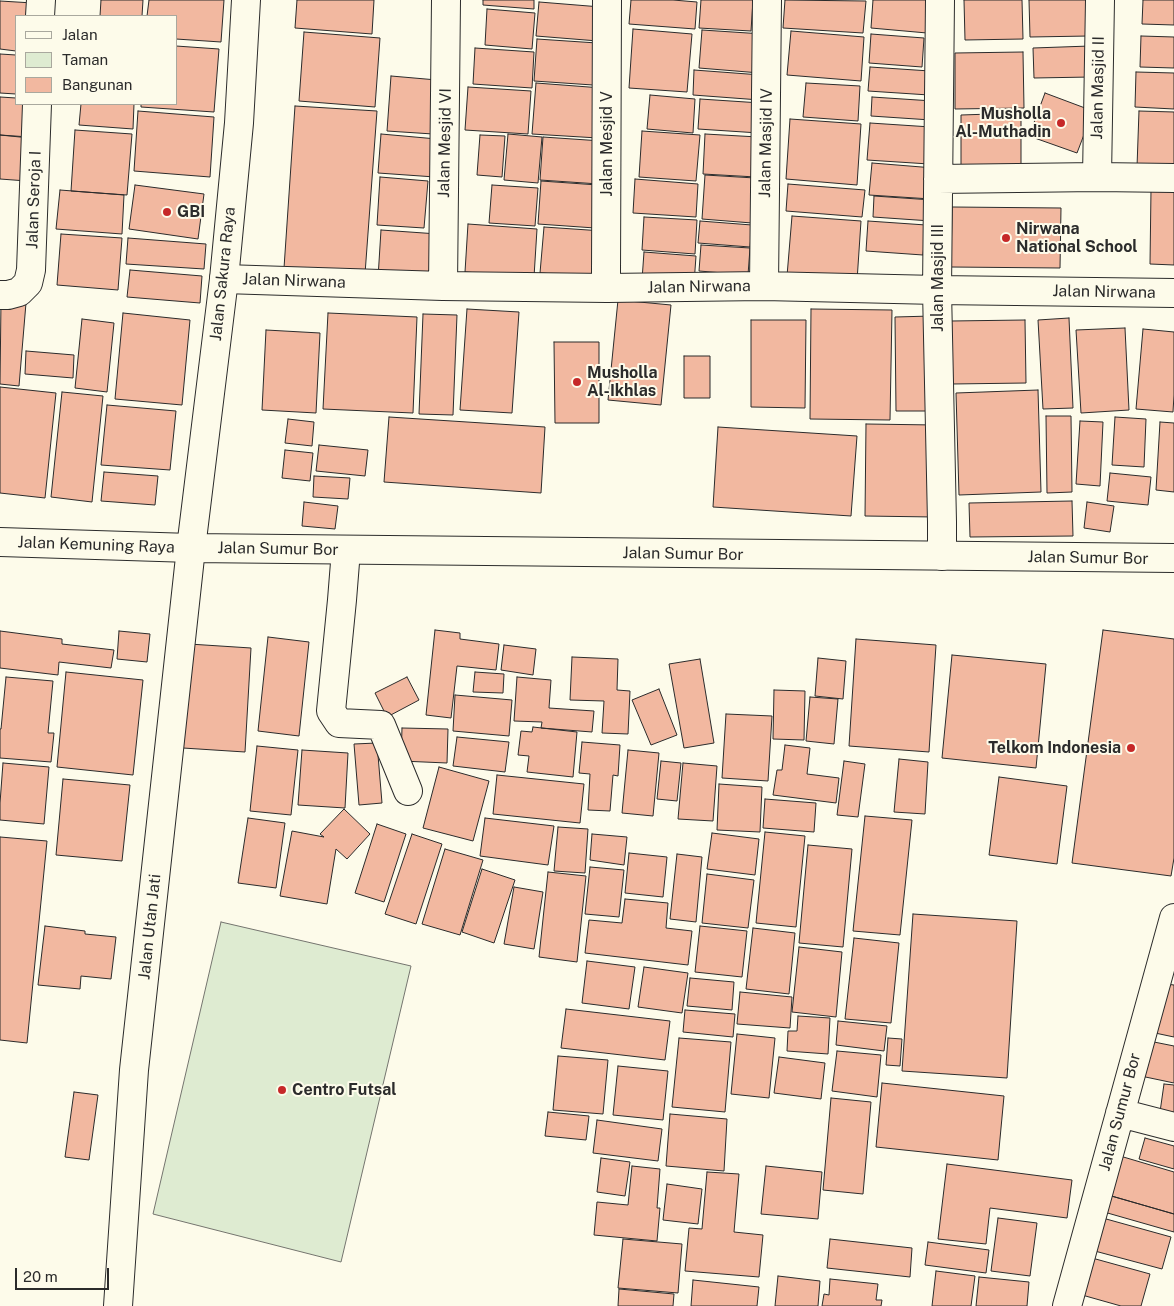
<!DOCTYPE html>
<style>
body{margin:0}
#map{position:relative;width:1174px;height:1306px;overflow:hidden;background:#fdfbea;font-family:"Public Sans",sans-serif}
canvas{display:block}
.legend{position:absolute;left:15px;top:15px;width:162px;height:90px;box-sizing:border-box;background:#fdfbea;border:1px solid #a9a89e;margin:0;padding:6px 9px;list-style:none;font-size:15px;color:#2b2b2b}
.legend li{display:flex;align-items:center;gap:10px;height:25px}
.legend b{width:25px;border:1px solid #a9a89e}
.scale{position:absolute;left:15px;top:1268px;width:94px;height:22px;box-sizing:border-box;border:2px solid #2b2b2b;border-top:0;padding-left:6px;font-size:15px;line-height:18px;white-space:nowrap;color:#2b2b2b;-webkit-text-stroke:4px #fdfbea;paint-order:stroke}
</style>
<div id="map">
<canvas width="1174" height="1306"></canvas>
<ul class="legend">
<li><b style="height:6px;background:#fdfbea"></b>Jalan</li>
<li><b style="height:14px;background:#deebd1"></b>Taman</li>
<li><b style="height:14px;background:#f2b8a0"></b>Bangunan</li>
</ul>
<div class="scale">20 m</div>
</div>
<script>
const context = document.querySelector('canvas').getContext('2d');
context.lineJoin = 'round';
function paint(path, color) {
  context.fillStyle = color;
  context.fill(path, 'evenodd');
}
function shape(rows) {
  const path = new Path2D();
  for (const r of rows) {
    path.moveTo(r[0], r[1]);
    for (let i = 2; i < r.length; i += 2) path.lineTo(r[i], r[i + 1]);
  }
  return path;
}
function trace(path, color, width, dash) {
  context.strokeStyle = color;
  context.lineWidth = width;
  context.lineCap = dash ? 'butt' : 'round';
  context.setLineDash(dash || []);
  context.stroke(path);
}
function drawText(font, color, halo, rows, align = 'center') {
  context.font = font + ' "Public Sans",sans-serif';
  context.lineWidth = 4;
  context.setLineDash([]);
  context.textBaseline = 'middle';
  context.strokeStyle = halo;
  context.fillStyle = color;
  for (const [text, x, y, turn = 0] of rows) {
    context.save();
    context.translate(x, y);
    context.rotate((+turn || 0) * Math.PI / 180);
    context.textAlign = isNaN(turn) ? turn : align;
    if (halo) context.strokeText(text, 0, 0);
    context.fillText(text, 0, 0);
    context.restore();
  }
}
const green = shape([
 [221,922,411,966,341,1262,153,1214,221,922]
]);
paint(green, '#deebd1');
trace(green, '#74746e', 1);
const building = shape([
 [101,0,143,0,142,16,100,16,101,0],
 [149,0,224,0,221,42,176,39,176,16,147,16,149,0],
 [297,0,374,0,372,34,295,28,297,0],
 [483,0,534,0,534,9,483,5,483,0],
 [631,0,673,0,697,2,695,29,629,24,631,0],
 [701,0,753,0,751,31,699,28,701,0],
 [785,0,866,1,863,33,783,28,785,0],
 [873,0,929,0,927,33,871,28,873,0],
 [964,0,1022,0,1023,39,965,40,964,0],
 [1029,0,1088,0,1089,36,1030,37,1029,0],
 [1143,0,1174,0,1174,25,1142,24,1143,0],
 [0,1,33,3,32,16,16,16,16,51,0,49,0,1],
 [539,2,601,7,598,41,536,36,539,2],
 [487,9,535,13,532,49,485,45,487,9],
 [633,29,692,34,687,92,629,88,633,29],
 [702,30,763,34,760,73,699,68,702,30],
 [791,31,864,37,861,81,787,75,791,31],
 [304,32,380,38,375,107,299,101,304,32],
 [871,34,924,38,922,67,869,63,871,34],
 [1141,36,1174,37,1174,68,1140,67,1141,36],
 [537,39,597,43,593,85,534,81,537,39],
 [176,46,219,49,214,112,141,107,141,104,176,104,176,46],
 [1090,46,1091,77,1034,78,1033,48,1090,46],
 [475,48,534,52,532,88,473,84,475,48],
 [1023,52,1024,108,955,109,955,53,1023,52],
 [0,54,16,55,16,94,0,93,0,54],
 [870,67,930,71,929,95,868,91,870,67],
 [694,70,761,75,760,100,693,95,694,70],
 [1136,72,1174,73,1174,109,1135,107,1136,72],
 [391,76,437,80,433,134,387,131,391,76],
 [536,83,602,88,598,138,532,134,536,83],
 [806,83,860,86,858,121,803,117,806,83],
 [468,87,531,91,528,134,465,130,468,87],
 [1045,93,1093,111,1077,153,1029,136,1045,93],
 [650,95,695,99,693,133,647,129,650,95],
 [0,97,16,98,16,104,32,104,29,137,0,135,0,97],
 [872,97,933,101,931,120,871,116,872,97],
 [700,99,761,103,759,133,698,129,700,99],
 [81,104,134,104,133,129,79,125,81,104],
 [295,106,377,111,365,274,284,268,295,106],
 [138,111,214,117,210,177,134,171,138,111],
 [1139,111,1174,112,1174,169,1137,167,1139,111],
 [1021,113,1021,166,961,167,961,115,1021,113],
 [790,119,861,124,857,185,786,179,790,119],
 [870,123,931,127,929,164,867,160,870,123],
 [75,130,132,134,127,195,71,191,75,130],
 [642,131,700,135,696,181,639,177,642,131],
 [381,134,437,139,435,177,378,173,381,134],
 [508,134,542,137,538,183,504,180,508,134],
 [705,134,758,137,756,177,703,174,705,134],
 [0,135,30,138,27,181,0,179,0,135],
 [480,135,505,136,502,177,477,175,480,135],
 [543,137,602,141,599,184,540,180,543,137],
 [872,163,934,168,931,199,869,195,872,163],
 [705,175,755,178,752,223,702,219,705,175],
 [380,177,428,181,424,228,377,225,380,177],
 [635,179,698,184,696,217,633,213,635,179],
 [541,181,598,185,595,228,538,224,541,181],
 [788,184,865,190,862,217,786,211,788,184],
 [135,185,204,194,198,239,129,229,135,185],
 [492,185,538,188,535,226,489,223,492,185],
 [60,190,124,195,122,234,56,229,60,190],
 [1151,190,1174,191,1174,265,1150,264,1151,190],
 [874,196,932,200,931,221,873,217,874,196],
 [952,207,1061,208,1060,268,951,267,952,207],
 [792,216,861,221,857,281,787,276,792,216],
 [644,217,697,220,695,254,642,250,644,217],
 [700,221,752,225,750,247,698,243,700,221],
 [868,221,926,225,923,255,866,251,868,221],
 [468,224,537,229,534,277,465,272,468,224],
 [544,227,603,231,600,277,540,273,544,227],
 [381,230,438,234,434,282,378,278,381,230],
 [61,234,122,238,118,290,57,285,61,234],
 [128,238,206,244,204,269,126,264,128,238],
 [701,245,750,248,748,275,699,271,701,245],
 [644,252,696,256,694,284,642,280,644,252],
 [130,270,202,276,200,303,127,297,130,270],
 [618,300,671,305,661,405,608,400,618,300],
 [1,301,26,303,19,386,0,384,1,301],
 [467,309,519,312,512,413,460,410,467,309],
 [811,309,892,310,890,420,810,419,811,309],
 [123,313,190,320,182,405,115,399,123,313],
 [328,313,417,317,413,413,323,409,328,313],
 [423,314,457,315,453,415,419,414,423,314],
 [932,316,932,411,896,411,895,317,932,316],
 [1069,318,1073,408,1043,409,1038,320,1069,318],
 [82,319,114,323,107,392,75,388,82,319],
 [751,320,806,320,805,408,751,407,751,320],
 [1025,320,1026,383,952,384,951,321,1025,320],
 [1125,328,1129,410,1081,413,1076,330,1125,328],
 [1143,329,1174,332,1174,395,1173,412,1136,409,1143,329],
 [266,330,320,333,316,413,262,410,266,330],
 [554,342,599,342,599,423,555,423,554,342],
 [26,351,74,355,73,378,25,374,26,351],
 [684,356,710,356,710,398,684,398,684,356],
 [0,387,56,393,45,498,0,493,0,387],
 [1038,390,1041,492,959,495,956,393,1038,390],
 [62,392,103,396,92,502,51,497,62,392],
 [107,405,176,411,170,470,101,465,107,405],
 [1046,416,1071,416,1072,492,1047,493,1046,416],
 [389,417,545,427,541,493,384,482,389,417],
 [1115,417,1146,419,1144,467,1112,465,1115,417],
 [288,419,314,422,312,446,285,443,288,419],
 [1080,421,1103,422,1100,486,1076,484,1080,421],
 [1160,422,1174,423,1174,492,1156,490,1160,422],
 [866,424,935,425,934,517,865,516,866,424],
 [718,427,857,436,851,516,713,507,718,427],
 [319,445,368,450,365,476,316,471,319,445],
 [285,450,313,453,310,481,282,478,285,450],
 [104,472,158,476,155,505,101,501,104,472],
 [1110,473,1151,477,1148,505,1107,501,1110,473],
 [314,476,350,478,348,499,313,497,314,476],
 [1072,501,1073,536,970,537,969,503,1072,501],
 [304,502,338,506,335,529,302,526,304,502],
 [1087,502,1114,506,1110,532,1084,528,1087,502],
 [435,630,460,633,460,639,499,644,496,670,457,666,451,718,426,715,435,630],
 [1103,630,1174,639,1174,858,1171,876,1072,863,1103,630],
 [0,631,62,639,62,644,114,650,111,668,59,662,58,675,0,668,0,631],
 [119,631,150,634,147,662,117,659,119,631],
 [268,637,309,642,299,736,258,731,268,637],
 [856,639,936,645,929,752,849,746,856,639],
 [189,644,251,648,245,752,183,748,189,644],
 [504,645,536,649,533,675,501,670,504,645],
 [952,655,1046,664,1036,768,942,758,952,655],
 [572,657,618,659,617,690,630,691,628,734,602,733,604,701,570,700,572,657],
 [818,658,846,661,843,699,815,696,818,658],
 [700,659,714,743,684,748,669,664,700,659],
 [66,672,143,680,133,775,57,767,66,672],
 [475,672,504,674,503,693,473,692,475,672],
 [6,677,53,681,48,733,54,733,51,762,0,758,0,729,1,729,6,677],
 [407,677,419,700,387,717,375,693,407,677],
 [517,677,551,680,549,708,594,711,592,732,541,728,542,722,514,721,517,677],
 [659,689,677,735,651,745,632,700,659,689],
 [774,690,805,691,804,740,773,739,774,690],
 [455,695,512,700,509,736,453,731,455,695],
 [810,697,838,699,834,744,806,741,810,697],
 [726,714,772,716,768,781,722,778,726,714],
 [533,727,577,732,573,777,527,772,529,756,518,755,521,731,532,732,533,727],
 [402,728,448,729,447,763,401,761,402,728],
 [457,737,509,742,505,772,453,766,457,737],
 [582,742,620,745,618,776,613,775,610,811,588,810,590,774,579,773,582,742],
 [377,743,382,803,359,805,354,744,377,743],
 [785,745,810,748,807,774,839,778,836,803,773,795,777,770,782,770,785,745],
 [257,746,298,750,291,815,250,811,257,746],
 [302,750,348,753,345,808,298,805,302,750],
 [628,750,659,753,653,816,622,813,628,750],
 [899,759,928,762,925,814,894,812,899,759],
 [661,761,681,763,677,801,657,799,661,761],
 [844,761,865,764,858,817,837,815,844,761],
 [3,763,49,767,44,824,0,820,0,803,3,763],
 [683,763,717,766,713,821,678,819,683,763],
 [439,767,489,781,473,841,423,828,439,767],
 [497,775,584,784,580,823,493,814,497,775],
 [999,777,1067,786,1057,864,989,855,999,777],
 [63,779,130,785,122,861,56,855,63,779],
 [719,784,762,787,760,832,717,830,719,784],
 [765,799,816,803,814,832,763,828,765,799],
 [344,809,370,834,347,859,336,849,327,904,280,896,292,831,324,837,320,834,344,809],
 [865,816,912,820,900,935,853,931,865,816],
 [248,818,285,823,276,888,238,883,248,818],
 [485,818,554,826,548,865,480,856,485,818],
 [377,824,406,834,384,902,355,893,377,824],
 [558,827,588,829,585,873,554,871,558,827],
 [765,832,805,836,796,927,756,923,765,832],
 [712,833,759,839,755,875,707,869,712,833],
 [412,834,442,844,416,924,385,914,412,834],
 [592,834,627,837,624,865,590,860,592,834],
 [0,837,47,841,27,1043,0,1040,0,837],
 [808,845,852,849,843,947,799,943,808,845],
 [445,849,483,860,460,935,422,924,445,849],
 [629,853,667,857,663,897,625,893,629,853],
 [677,854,702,857,696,922,670,919,677,854],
 [590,867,624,870,619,917,585,914,590,867],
 [482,869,515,880,494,943,462,932,482,869],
 [548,872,586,876,577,962,539,957,548,872],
 [707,874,754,880,748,928,702,923,707,874],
 [514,887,543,892,534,949,504,944,514,887],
 [625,899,668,903,666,928,692,931,688,965,585,953,589,920,622,923,625,899],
 [913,914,1017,921,1007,1078,902,1071,913,914],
 [45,926,85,931,85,934,116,937,111,979,81,976,80,989,38,985,45,926],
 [700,926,747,931,742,977,695,972,700,926],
 [753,928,795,933,789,994,746,989,753,928],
 [854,938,899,943,891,1023,845,1019,854,938],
 [799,947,842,952,836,1017,792,1012,799,947],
 [587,961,635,967,629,1009,582,1003,587,961],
 [644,967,688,973,682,1013,638,1007,644,967],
 [690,978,734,982,732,1010,687,1006,690,978],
 [1166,984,1174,985,1174,1037,1155,1033,1166,984],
 [740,992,792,997,790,1028,737,1024,740,992],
 [566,1009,670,1021,665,1060,561,1048,566,1009],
 [685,1010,735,1014,733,1037,683,1032,685,1010],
 [798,1016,830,1018,828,1054,787,1051,788,1031,797,1031,798,1016],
 [838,1021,887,1026,884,1051,836,1045,838,1021],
 [737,1034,775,1038,769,1098,731,1094,737,1034],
 [679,1038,731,1042,725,1112,672,1107,679,1038],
 [888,1038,902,1039,900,1066,886,1065,888,1038],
 [1144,1040,1174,1046,1174,1083,1136,1075,1144,1040],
 [837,1051,881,1055,877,1097,832,1091,837,1051],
 [558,1056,608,1060,603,1114,553,1110,558,1056],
 [779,1057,825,1063,821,1099,774,1093,779,1057],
 [618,1066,668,1071,663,1120,613,1115,618,1066],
 [882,1083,1004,1096,998,1160,876,1147,882,1083],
 [1164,1084,1174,1085,1174,1114,1160,1112,1164,1084],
 [74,1092,98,1095,89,1160,65,1157,74,1092],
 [831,1098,871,1102,863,1194,823,1190,831,1098],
 [548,1112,589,1116,586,1140,545,1136,548,1112],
 [670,1114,727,1119,724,1171,666,1166,670,1114],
 [597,1120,662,1129,658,1161,593,1153,597,1120],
 [1145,1138,1174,1146,1174,1169,1139,1159,1145,1138],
 [1120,1156,1174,1172,1174,1214,1108,1195,1120,1156],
 [601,1158,630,1162,625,1196,597,1192,601,1158],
 [947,1164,1072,1180,1067,1218,990,1208,986,1244,938,1239,947,1164],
 [632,1166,660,1169,657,1208,660,1208,657,1241,594,1235,597,1202,628,1205,632,1166],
 [766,1166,822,1172,818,1219,761,1214,766,1166],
 [707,1172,739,1174,734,1232,763,1235,759,1277,685,1271,689,1228,702,1229,707,1172],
 [667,1184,702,1189,698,1224,663,1220,667,1184],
 [1108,1195,1174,1214,1174,1232,1104,1212,1108,1195],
 [1099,1217,1171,1237,1162,1269,1091,1250,1099,1217],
 [998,1218,1037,1223,1030,1276,991,1271,998,1218],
 [623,1239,682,1244,678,1293,618,1288,623,1239],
 [830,1239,912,1248,910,1277,827,1268,830,1239],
 [928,1242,989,1250,986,1273,925,1265,928,1242],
 [1092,1258,1150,1274,1141,1306,1121,1306,1082,1295,1092,1258],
 [936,1271,975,1276,971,1306,932,1306,936,1271],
 [778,1276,820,1281,818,1306,775,1306,778,1276],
 [979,1277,1029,1282,1027,1306,976,1306,979,1277],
 [830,1279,878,1284,876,1300,882,1300,881,1306,822,1306,824,1294,829,1295,830,1279],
 [693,1280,759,1287,757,1306,691,1306,693,1280],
 [619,1289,674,1294,673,1306,618,1306,619,1289]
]);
paint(building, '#f2b8a0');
trace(building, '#2b2b2b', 1);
const minor = shape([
 [607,0,606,274,607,288],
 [940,0,937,290,942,522,942,556],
 [40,16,41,0],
 [1097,177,1100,0],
 [938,179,1097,177,1174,178],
 [224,279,443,286,607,288,764,286,937,290,1174,293],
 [443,286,446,0],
 [764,286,767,0],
 [0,295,8,295,19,292,28,283,31,270,37,104],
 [0,542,191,548],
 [346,550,342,600,331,711,339,723,381,725,408,791],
 [1120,1113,1174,1127],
 [1067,1306,1174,918]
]);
const major = shape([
 [191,548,1174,558],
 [118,1306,134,1070,191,548,224,279,239,123,246,0]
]);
trace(minor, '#2b2b2b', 30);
trace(major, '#2b2b2b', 30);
trace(minor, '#fdfbea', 28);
trace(major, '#fdfbea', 28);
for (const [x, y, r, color] of [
 [1061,123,5,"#c62828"],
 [167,212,5,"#c62828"],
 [1006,238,5,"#c62828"],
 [577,382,5,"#c62828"],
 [1131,748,5,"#c62828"],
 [282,1090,5,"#c62828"]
]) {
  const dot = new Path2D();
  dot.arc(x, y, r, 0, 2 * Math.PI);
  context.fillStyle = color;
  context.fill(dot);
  trace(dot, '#fdfbea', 2);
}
drawText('16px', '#2b2b2b', '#fdfbea', [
 ["Jalan Masjid II",1098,88,-89],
 ["Jalan Mesjid VI",445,143,-89],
 ["Jalan Masjid IV",766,143,-89],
 ["Jalan Mesjid V",607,144,-90],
 ["Jalan Seroja I",34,200,-88],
 ["Jalan Sakura Raya",223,274,-84],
 ["Jalan Masjid III",938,278,-90],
 ["Jalan Nirwana",294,281,2],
 ["Jalan Nirwana",699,287,-1],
 ["Jalan Nirwana",1104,292,1],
 ["Jalan Kemuning Raya",96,545,2],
 ["Jalan Sumur Bor",278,549,1],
 ["Jalan Sumur Bor",683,554,1],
 ["Jalan Sumur Bor",1088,558,1],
 ["Jalan Utan Jati",150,927,-84],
 ["Jalan Sumur Bor",1120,1112,-75]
]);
drawText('bold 16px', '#2b2b2b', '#fdfbea', [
 ["Musholla",1051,114,"right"],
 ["Al-Muthadin",1051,132,"right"],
 ["GBI",177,212],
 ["Nirwana",1016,229],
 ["National School",1016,247],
 ["Musholla",587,373],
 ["Al-Ikhlas",587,391],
 ["Telkom Indonesia",1121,748,"right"],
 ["Centro Futsal",292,1090]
], 'left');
</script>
